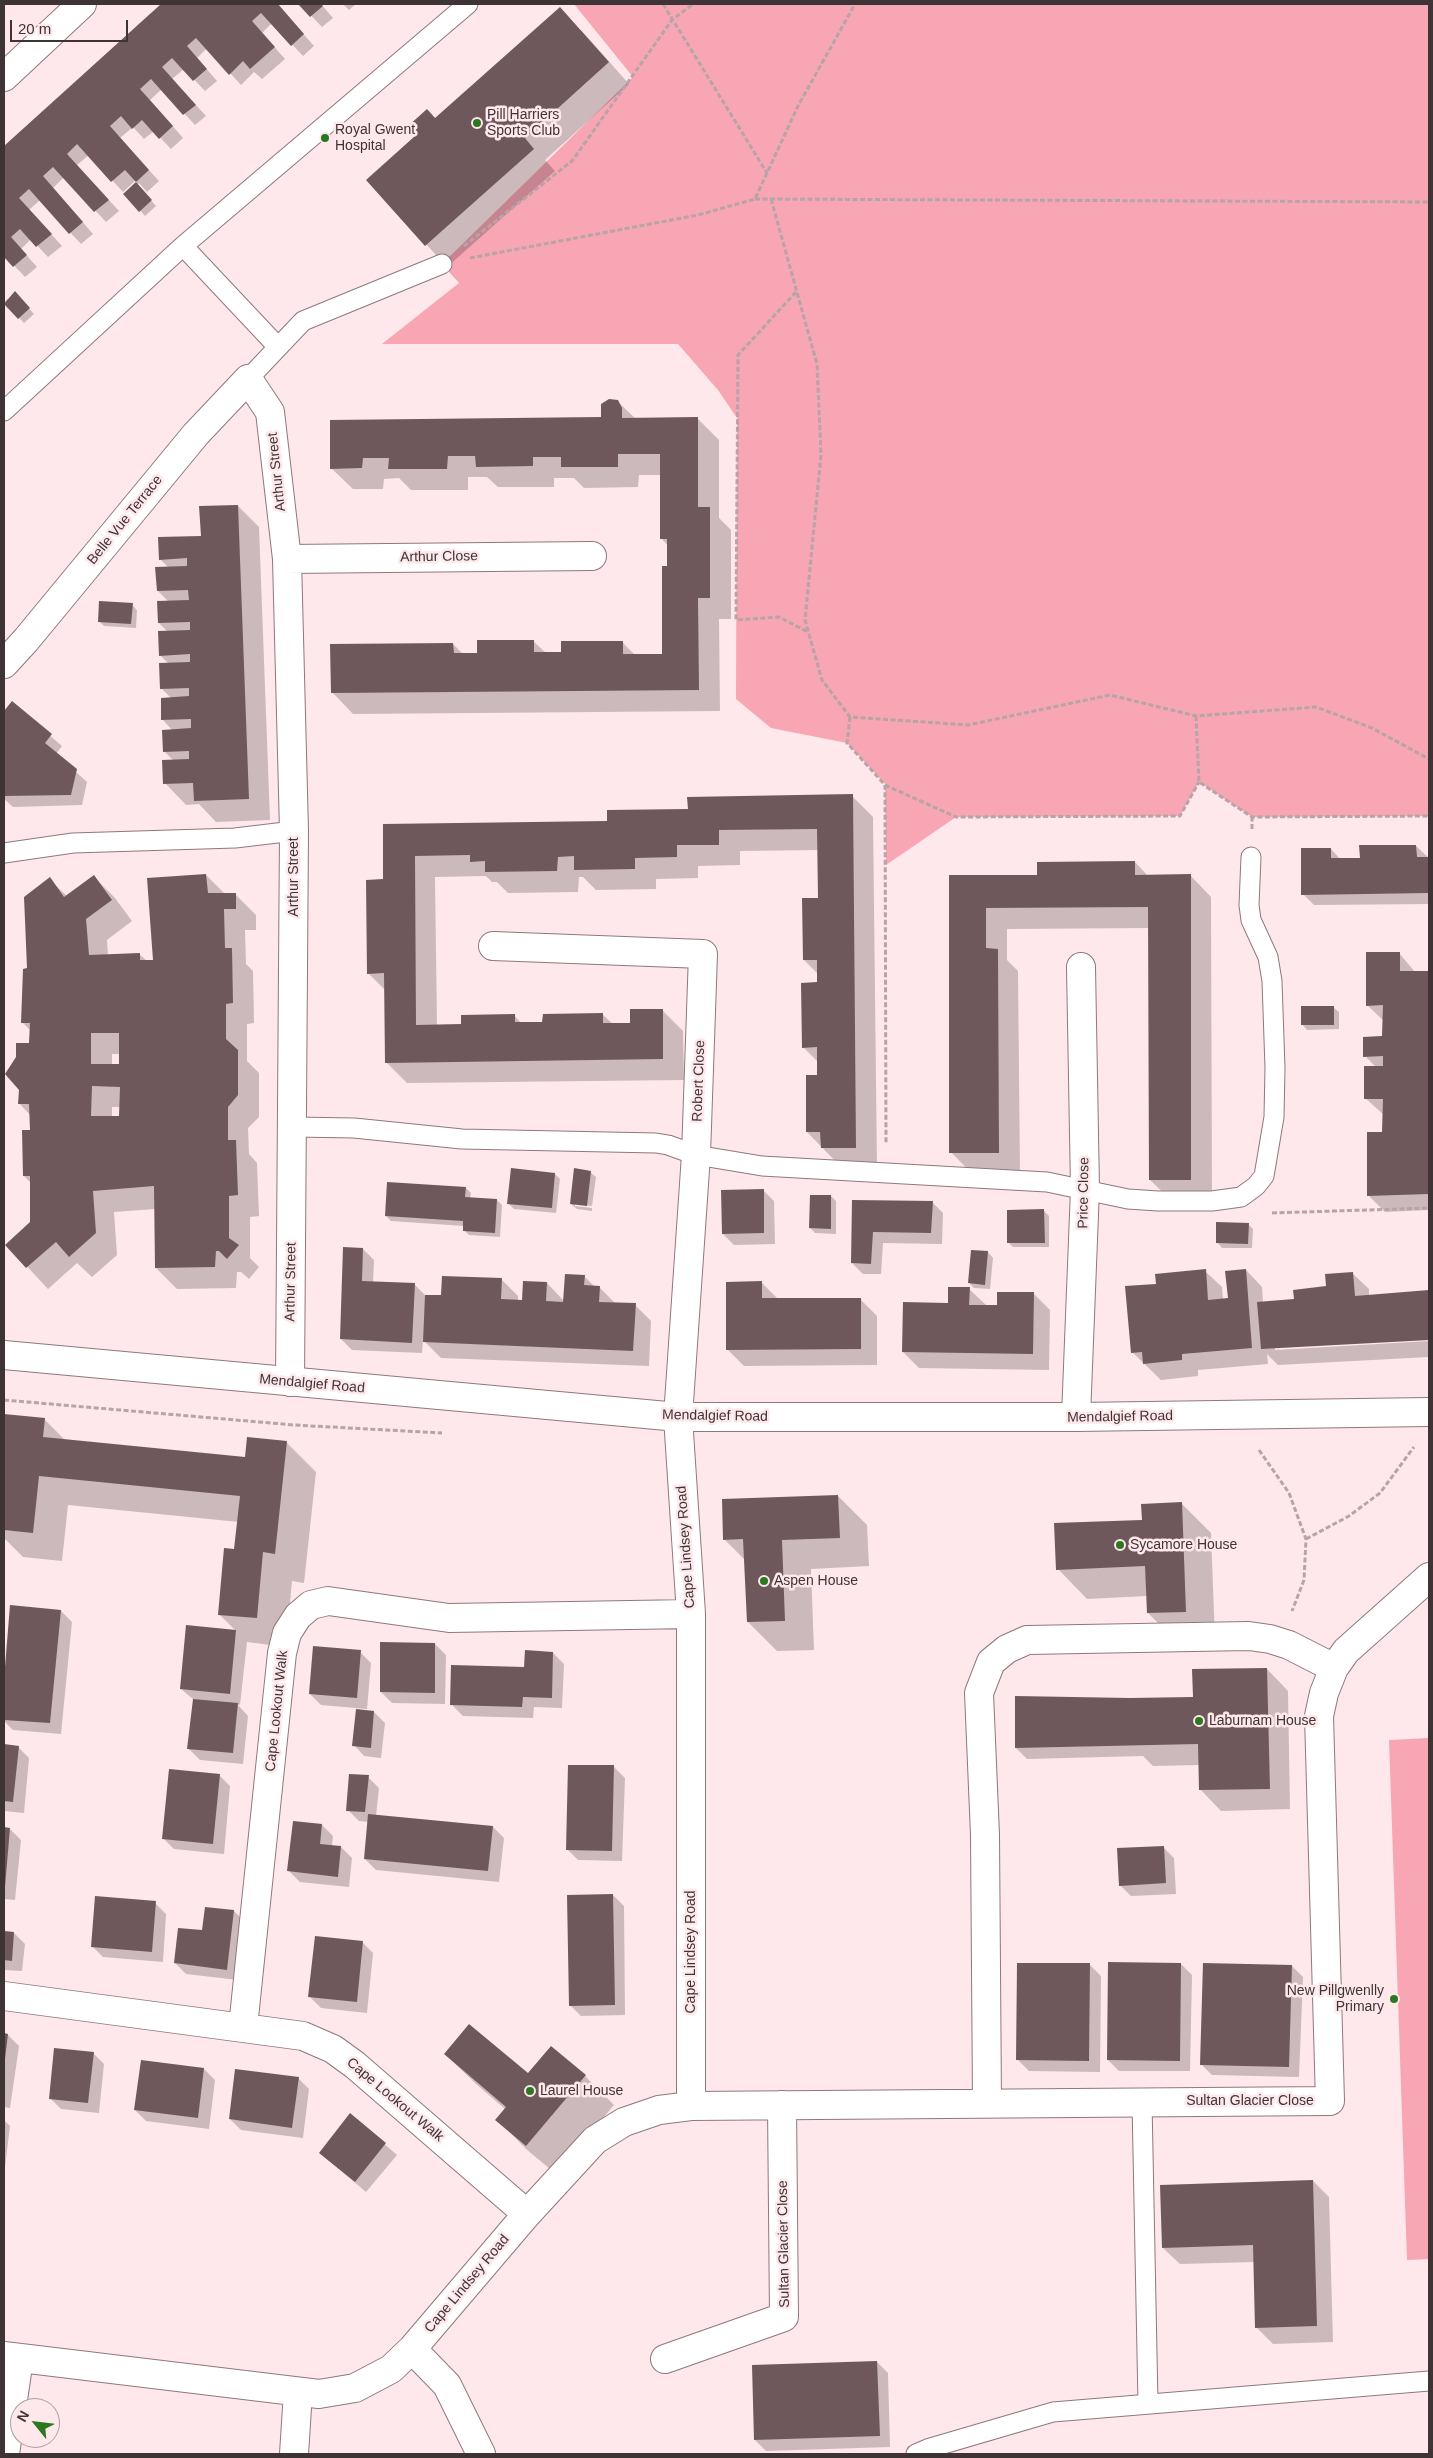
<!DOCTYPE html>
<style>
body{margin:0}
#map{position:relative;width:1433px;height:2458px;overflow:hidden;background:#fee8eb;font-family:Helvetica,sans-serif}
canvas{display:block}
.frame{position:absolute;inset:0;border:5px solid #3e3436;pointer-events:none}
.north{position:absolute;left:10px;top:2398px;width:50px;height:50px;box-sizing:border-box;background:#fee8eb;border:1px solid #b1a0a3;border-radius:50%;rotate:299deg;font-size:14px;font-weight:700;line-height:20px;text-align:center;color:#3e3436}
.north::after{content:'';display:block;margin:auto;width:18px;height:22px;background:#2a7821;clip-path:polygon(50% 0,100% 100%,50% 72%,0 100%)}
.scale{position:absolute;left:10px;top:20px;width:118px;height:22px;box-sizing:border-box;border:2px solid #3e3436;border-top:0;padding-left:6px;font-size:15px;line-height:18px;white-space:nowrap;color:#3e3436;-webkit-text-stroke:4px #fee8eb;paint-order:stroke}
</style>
<div id="map">
<canvas width="1433" height="2458"></canvas>
<div class="frame"></div>
<div class="north">N</div>
<div class="scale">20 m</div>
</div>
<script>
const context = document.querySelector('canvas').getContext('2d');
context.lineJoin = 'round';
function paint(path, color) {
  context.fillStyle = color;
  context.fill(path, 'evenodd');
}
function shape(rows) {
  const path = new Path2D();
  for (const r of rows) {
    path.moveTo(r[0], r[1]);
    for (let i = 2; i < r.length; i += 2) path.lineTo(r[i], r[i + 1]);
  }
  return path;
}
function trace(path, color, width, dash) {
  context.strokeStyle = color;
  context.lineWidth = width;
  context.lineCap = dash ? 'butt' : 'round';
  context.setLineDash(dash || []);
  context.stroke(path);
}
function drawText(font, color, halo, rows, align = 'center') {
  context.font = font + ' Helvetica,sans-serif';
  context.lineWidth = 5;
  context.setLineDash([]);
  context.textBaseline = 'middle';
  context.strokeStyle = halo;
  context.fillStyle = color;
  for (const [text, x, y, turn = 0] of rows) {
    context.save();
    context.translate(x, y);
    context.rotate((+turn || 0) * Math.PI / 180);
    context.textAlign = isNaN(turn) ? turn : align;
    if (halo) context.strokeText(text, 0, 0);
    context.fillText(text, 0, 0);
    context.restore();
  }
}
paint(shape([
 [574,4,1429,4,1428,816,1252,817,1199,782,1180,816,956,817,886,865,885,784,847,743,771,728,736,699,737,418,718,390,678,344,382,344,459,283,442,264,633,77],
 [1429,1738,1429,2259,1407,2260,1389,1740]
]), '#f8a5b4');
paint(shape([
 [164,4,277,4,314,46,303,56,272,23,262,33,285,59,262,79,254,72,241,85,207,48,197,58,217,81,205,91,184,69,172,79,206,116,195,125,162,89,150,100,183,138,171,149,154,131,144,139,133,127,120,138,159,181,147,192,139,183,137,185,156,206,145,216,125,194,137,182,136,180,123,192,89,155,77,165,119,211,106,222,64,177,53,188,93,234,81,244,40,200,29,210,62,246,48,257,31,239,21,249,37,267,25,277,4,255,4,147],
 [300,4,321,4,333,18,322,27],
 [343,4,356,4,349,10],
 [581,30,629,84,545,160,555,171,447,267,368,181,436,120],
 [15,293,34,314,24,323,4,302],
 [618,402,636,419,698,419,719,440,719,518,731,530,731,619,719,619,720,711,353,714,332,692,453,644,464,655,478,655,533,641,546,653,563,653,622,642,636,656,663,655,668,546,662,539,661,475,639,475,638,487,584,488,574,478,554,478,554,487,498,487,487,477,468,477,468,490,411,490,399,478,384,479,383,489,353,489,331,468,331,422,602,418],
 [238,506,259,527,270,820,216,822,199,804,186,805,165,783,174,761,164,751,173,731,163,720,171,698,161,688,169,664,160,655,168,632,159,623,169,602,158,591,169,568,160,559,202,537],
 [132,605,137,610,136,628,104,626,99,621],
 [12,703,62,746,56,754,87,782,82,805,13,807,4,799,4,713],
 [852,796,873,817,877,1169,843,1169,807,1132,818,1076,818,1062,803,1047,819,984,818,974,804,960,819,899,818,850,740,851,740,865,698,866,698,878,656,879,656,889,596,890,583,877,579,877,578,892,508,893,497,882,492,882,486,876,435,877,437,1026,462,1026,514,1015,522,1024,544,1023,602,1014,613,1024,631,1024,662,1010,683,1031,684,1080,407,1083,386,1062,385,990,368,973,384,881,384,826,608,822,689,810],
 [1416,846,1429,858,1429,904,1314,905,1303,894,1331,849,1341,860,1361,860],
 [1135,862,1148,876,1190,875,1211,897,1212,1201,1172,1201,1150,1180,1150,928,1007,929,1007,960,1018,971,1020,1174,972,1174,951,1152,950,876,1038,876],
 [206,875,225,894,235,894,256,915,256,930,245,930,246,964,253,971,254,1023,247,1024,247,1061,259,1073,259,1117,248,1128,249,1154,257,1163,259,1216,250,1217,250,1258,259,1267,249,1279,241,1272,237,1272,236,1288,177,1289,156,1268,155,1209,114,1212,117,1255,92,1277,77,1263,48,1289,7,1245,32,1223,31,1183,24,1176,31,1131,31,1116,19,1103,31,1031,23,1023,28,969,49,879,67,896,94,877,115,898,132,921,107,940,108,956,139,954,147,961,154,961],
 [112,1054,120,1054,120,1065,112,1065],
 [112,1107,121,1107,120,1118,112,1118],
 [1399,953,1415,972,1429,973,1429,1210,1385,1212,1368,1195,1384,1133,1384,1115,1365,1098,1376,1067,1365,1056,1384,1037,1384,1021,1367,1005],
 [1333,1007,1339,1012,1339,1029,1307,1030,1302,1024],
 [590,1172,596,1177,592,1206,575,1204,575,1206,592,1208,592,1211,577,1209,571,1204],
 [555,1174,560,1179,556,1213,514,1209,509,1204],
 [466,1188,471,1193,470,1198,497,1200,502,1205,500,1237,469,1235,464,1230,464,1226,391,1221,386,1216],
 [763,1190,774,1201,775,1244,734,1245,723,1234],
 [831,1196,836,1201,836,1234,815,1233,810,1228],
 [853,1201,932,1202,943,1213,942,1244,883,1243,881,1274,863,1274,852,1263],
 [1044,1211,1049,1216,1049,1247,1013,1247,1008,1242],
 [1248,1224,1253,1229,1252,1248,1222,1248,1217,1242],
 [363,1249,374,1260,373,1283,414,1284,426,1296,442,1297,502,1280,518,1296,518,1301,523,1302,547,1283,564,1301,584,1276,595,1287,599,1287,616,1304,635,1305,651,1321,649,1366,441,1358,423,1340,422,1353,352,1350,341,1339],
 [972,1251,988,1252,993,1258,990,1289,974,1288,969,1283],
 [1246,1270,1262,1287,1263,1303,1295,1300,1328,1288,1352,1273,1369,1289,1369,1296,1429,1291,1429,1339,1275,1347,1275,1350,1429,1341,1429,1357,1278,1365,1267,1354,1268,1364,1198,1370,1198,1376,1161,1380,1132,1352,1157,1285,1205,1271,1222,1287,1223,1300,1229,1300],
 [761,1282,778,1299,861,1300,877,1316,877,1365,744,1366,728,1350],
 [969,1289,986,1305,998,1307,1034,1294,1050,1310,1049,1370,919,1368,903,1352,949,1304],
 [5,1415,44,1419,65,1440,246,1458,286,1442,316,1472,304,1583,292,1581,286,1647,247,1642,240,1705,237,1704,248,1716,243,1764,200,1760,189,1749,194,1700,181,1689,187,1627,236,1631,219,1614,235,1551,239,1522,68,1505,62,1561,23,1557,4,1538],
 [838,1496,867,1525,869,1566,811,1569,814,1650,777,1651,748,1622,746,1561,725,1540],
 [1182,1504,1211,1533,1215,1641,1177,1642,1148,1613,1147,1596,1087,1599,1058,1569,1143,1521],
 [12,1607,61,1611,72,1622,61,1734,13,1730,4,1721,4,1694],
 [435,1644,446,1655,445,1704,392,1703,381,1692],
 [360,1652,371,1663,367,1709,321,1705,310,1694],
 [553,1653,564,1664,562,1708,534,1707,533,1718,463,1716,452,1705],
 [1267,1669,1288,1691,1290,1809,1221,1811,1200,1789,1199,1765,1153,1766,1143,1756,1027,1759,1016,1748,1130,1699,1194,1698],
 [357,1711,374,1712,385,1723,381,1758,364,1756,354,1745],
 [4,1745,18,1747,29,1758,24,1813,4,1811],
 [614,1767,625,1778,622,1861,578,1860,567,1849],
 [219,1775,230,1786,224,1854,174,1849,163,1838],
 [368,1777,379,1788,376,1816,493,1827,504,1838,499,1882,376,1870,365,1859,369,1822,359,1821,348,1810],
 [322,1825,333,1836,332,1846,341,1847,352,1858,349,1887,300,1882,289,1871],
 [4,1829,10,1829,21,1840,15,1900,4,1899],
 [1163,1847,1174,1858,1176,1894,1131,1896,1120,1885],
 [613,1895,624,1906,625,2015,581,2016,570,2005],
 [155,1903,166,1914,163,1962,103,1957,92,1946],
 [234,1911,245,1922,238,1980,186,1974,175,1963,203,1932],
 [4,1918,4,1932,14,1933,25,1944,22,1971,4,1970],
 [362,1942,373,1953,367,2013,321,2008,310,1997],
 [1181,1964,1192,1975,1190,2071,1119,2071,1108,2060],
 [1090,1965,1101,1976,1100,2072,1029,2071,1018,2060],
 [1292,1966,1303,1977,1299,2077,1212,2075,1201,2064],
 [4,2035,8,2035,19,2046,10,2108,4,2107],
 [93,2053,104,2064,99,2113,61,2109,50,2098],
 [445,2054,528,2075,585,2076,614,2105,556,2174,526,2149,497,2119,505,2109,475,2083],
 [204,2069,215,2080,209,2129,146,2121,135,2110],
 [298,2078,309,2089,303,2138,241,2130,230,2119],
 [351,2115,397,2155,366,2192,320,2153],
 [4,2120,10,2126,4,2176],
 [1313,2181,1329,2197,1333,2342,1273,2344,1257,2328,1254,2262,1180,2264,1163,2248],
 [877,2362,888,2373,890,2447,766,2451,755,2440]
]), '#0003');
paint(shape([
 [161,4,278,4,304,34,291,46,261,13,252,21,275,47,250,69,243,61,229,75,196,38,187,46,207,69,193,81,172,58,162,67,196,105,183,115,151,79,140,89,173,126,159,139,142,120,132,129,121,116,110,126,149,170,136,182,152,200,139,212,123,194,136,182,125,170,111,182,77,144,67,154,109,200,94,212,53,167,43,176,83,222,69,234,29,189,19,198,52,234,36,247,20,229,11,237,27,255,13,267,4,257,4,146],
 [298,4,321,4,323,6,310,17],
 [560,7,609,62,525,138,534,149,425,246,366,180,415,136,407,127,427,109,435,118],
 [15,291,30,308,18,319,4,304],
 [609,399,618,400,622,408,622,418,698,417,698,507,710,507,710,598,698,598,699,690,331,693,330,644,453,643,454,653,477,653,477,640,534,640,534,652,561,652,561,641,623,641,623,654,662,654,662,566,667,566,667,539,660,539,660,454,618,454,618,467,561,467,561,457,533,457,533,466,476,467,475,456,448,456,447,469,388,469,389,458,363,458,362,468,330,469,330,420,601,417,601,404],
 [238,505,249,799,194,801,193,783,163,784,162,760,189,759,189,751,163,752,162,730,191,728,191,719,161,720,161,698,189,696,189,688,160,689,159,663,190,662,190,654,159,656,158,631,190,630,190,622,158,623,157,601,189,600,188,590,157,591,155,567,187,566,187,558,159,560,158,537,201,536,199,506],
 [99,601,133,603,131,624,98,622],
 [12,701,52,734,45,743,77,769,71,795,4,796,4,711],
 [853,794,856,1148,821,1148,820,1132,806,1132,806,1075,817,1075,817,1047,802,1048,801,983,817,982,817,960,803,960,802,898,818,898,817,829,719,830,719,845,677,845,677,857,635,858,635,869,574,870,574,856,558,857,557,871,485,872,485,861,470,862,470,855,415,856,416,1025,461,1024,461,1015,515,1014,515,1022,542,1022,543,1014,603,1013,603,1023,630,1023,630,1009,663,1009,663,1059,385,1063,384,973,367,974,366,880,383,879,383,824,607,821,607,810,688,809,687,797],
 [1359,845,1416,845,1417,857,1429,857,1429,893,1301,895,1301,848,1331,848,1331,858,1360,858],
 [1135,861,1135,875,1191,874,1191,1180,1149,1180,1148,907,986,908,986,948,998,949,999,1153,949,1153,949,875,1037,875,1037,862],
 [206,874,208,893,236,893,236,909,224,909,225,948,232,948,233,1003,226,1004,226,1039,238,1050,238,1095,228,1107,228,1140,236,1140,238,1195,229,1196,229,1238,239,1245,227,1259,219,1251,216,1251,215,1267,155,1268,154,1186,93,1191,96,1233,69,1257,56,1242,26,1268,5,1245,30,1222,30,1176,23,1176,22,1130,30,1130,29,1104,18,1104,19,1090,5,1074,16,1057,16,1043,29,1043,30,1023,21,1023,23,969,27,968,24,897,50,877,64,897,94,875,112,900,86,919,89,955,140,953,140,960,153,960,147,878],
 [91,1033,119,1033,119,1064,91,1064],
 [92,1086,120,1087,119,1116,91,1116],
 [1366,952,1400,952,1400,971,1429,971,1429,1194,1367,1196,1367,1132,1382,1132,1383,1099,1364,1099,1364,1066,1383,1066,1383,1056,1363,1057,1363,1037,1382,1036,1383,1005,1366,1006],
 [1301,1006,1334,1006,1334,1025,1301,1025],
 [511,1168,555,1173,552,1208,507,1204],
 [574,1168,591,1171,587,1206,570,1204],
 [387,1182,466,1187,465,1197,497,1199,495,1233,463,1231,463,1221,385,1216],
 [764,1189,764,1233,722,1234,721,1190],
 [810,1195,831,1195,831,1229,809,1228],
 [852,1200,933,1201,931,1233,873,1232,871,1264,851,1263],
 [1044,1209,1045,1243,1007,1243,1007,1210],
 [1216,1222,1249,1223,1248,1244,1216,1243],
 [343,1247,363,1248,362,1281,415,1283,412,1343,340,1339],
 [971,1250,988,1251,985,1285,968,1283],
 [1206,1269,1208,1300,1228,1298,1225,1271,1246,1269,1252,1348,1182,1354,1182,1360,1143,1364,1142,1352,1131,1353,1125,1286,1156,1284,1155,1274],
 [1353,1272,1355,1296,1429,1290,1429,1340,1261,1349,1257,1302,1294,1299,1293,1290,1326,1286,1325,1274],
 [565,1274,585,1275,584,1285,600,1286,599,1302,636,1303,633,1351,423,1342,425,1295,441,1295,442,1276,502,1278,501,1299,522,1300,523,1281,547,1282,546,1301,563,1302],
 [762,1281,762,1298,861,1298,861,1349,726,1350,726,1282],
 [948,1287,970,1287,969,1305,997,1305,997,1292,1034,1292,1033,1354,902,1352,903,1302,948,1303],
 [4,1414,45,1418,43,1437,245,1457,247,1437,287,1441,275,1554,263,1552,257,1618,218,1615,224,1548,234,1549,240,1496,39,1476,33,1533,4,1530],
 [838,1495,840,1538,782,1540,785,1621,747,1622,743,1539,723,1540,722,1499],
 [1182,1502,1186,1612,1147,1613,1145,1566,1056,1570,1054,1523,1142,1520,1141,1504],
 [10,1605,61,1610,50,1723,4,1720,4,1679],
 [186,1625,236,1630,230,1694,180,1689],
 [380,1642,435,1643,435,1693,380,1692],
 [313,1646,361,1650,357,1698,309,1694],
 [525,1650,553,1652,552,1698,523,1697,522,1707,450,1705,451,1665,524,1667],
 [1267,1668,1270,1789,1199,1790,1198,1744,1015,1748,1015,1696,1130,1698,1193,1697,1192,1669],
 [193,1699,238,1703,233,1753,187,1749],
 [356,1709,374,1711,371,1748,352,1746],
 [4,1744,19,1746,13,1802,4,1801],
 [568,1765,614,1765,612,1851,566,1850],
 [169,1769,220,1774,213,1844,162,1839],
 [349,1774,369,1775,365,1812,346,1811],
 [368,1814,493,1826,488,1871,364,1859],
 [293,1821,322,1824,320,1844,341,1846,338,1877,287,1871],
 [4,1827,10,1828,5,1887,4,1887],
 [1164,1846,1166,1883,1119,1886,1117,1848],
 [613,1894,615,2005,569,2006,567,1895],
 [95,1896,156,1901,152,1952,91,1947],
 [205,1907,234,1910,227,1970,174,1963,178,1928,202,1930],
 [4,1931,14,1932,12,1961,4,1960],
 [315,1936,363,1941,357,2002,308,1997],
 [1108,1962,1181,1963,1180,2061,1107,2060],
 [1017,1963,1090,1963,1089,2061,1016,2060],
 [1203,1963,1292,1965,1289,2067,1200,2065],
 [469,2024,528,2073,551,2046,586,2075,526,2146,495,2120,506,2107,444,2054],
 [4,2033,8,2034,5,2059,4,2059],
 [54,2048,94,2052,88,2103,49,2099],
 [141,2060,204,2068,198,2118,134,2110],
 [235,2069,299,2077,292,2128,229,2119],
 [350,2113,386,2143,355,2182,319,2153],
 [1313,2180,1317,2326,1255,2328,1253,2245,1162,2248,1160,2185],
 [877,2361,880,2436,754,2440,752,2365]
]), '#6e585b');
const lane = shape([
 [183,246,278,347],
 [248,379,303,321,442,264],
 [4,411,183,246,468,4],
 [4,853,73,843,235,838,294,831],
 [294,1127,354,1128,462,1139,656,1143,668,1145,696,1155,762,1166,1047,1182,1128,1199,1158,1201,1212,1201,1241,1197,1256,1186,1264,1176,1274,1117,1275,1068,1272,981,1268,957,1251,920,1249,905,1251,857],
 [1142,2102,1148,2404],
 [916,2454,930,2448,1053,2412,1429,2381]
]);
const street = shape([
 [4,77,82,4],
 [287,559,592,556],
 [4,664,26,640,196,434,248,379,270,412,287,559,294,831,290,1382],
 [493,946,703,954,696,1155,678,1417,691,1614,691,2106],
 [1076,1417,1085,1189,1081,967],
 [4,1996,303,2036,333,2049,355,2065,527,2214],
 [243,2027,282,1653,287,1633,298,1616,311,1605,328,1601,449,1618,691,1614],
 [987,2103,985,1835,979,1693,991,1662,1007,1649,1027,1640,1249,1636,1270,1639,1289,1645,1334,1668],
 [412,2349,447,2385,481,2454],
 [4,2356,319,2394,355,2388,391,2369,412,2349,527,2214,595,2140,624,2122,659,2110,691,2106,1330,2101,1319,1716,1324,1693,1334,1668,1346,1651,1429,1577],
 [665,2359,784,2317,782,2105],
 [5,2454,19,2359],
 [294,2454,298,2392]
]);
const secondary = shape([
 [4,1355,678,1417,1076,1417,1429,1412]
]);
trace(lane, '#8f787b', 21);
trace(street, '#8f787b', 30);
trace(secondary, '#8f787b', 30);
trace(shape([
 [663,4,767,173],
 [755,199,1429,202],
 [771,199,817,364,821,455,805,620,822,680,850,717,968,725,1110,695,1196,716,1316,707,1372,728,1429,759],
 [464,246,572,161,672,20,693,4],
 [470,258,698,215,755,199,798,106,855,4],
 [796,292,738,355,736,620,779,617,808,632],
 [1196,716,1199,782,1252,817,1429,816],
 [850,717,847,743,885,785,886,1144],
 [885,785,956,817,1180,816,1199,782],
 [1252,829,1252,817],
 [1272,1213,1429,1208],
 [4,1400,294,1425,442,1433],
 [1259,1450,1289,1493,1306,1539,1304,1580,1292,1611],
 [1306,1539,1349,1516,1380,1493,1414,1447]
]), '#b6a4a7', 3, [5, 2.5]);
trace(lane, '#fff', 19);
trace(street, '#fff', 28);
trace(secondary, '#fff', 28);
for (const [x, y, r, color] of [
 [477,123,5,"#2a7821"],
 [325,138,5,"#2a7821"],
 [1120,1545,5,"#2a7821"],
 [764,1581,5,"#2a7821"],
 [1199,1721,5,"#2a7821"],
 [1394,1999,5,"#2a7821"],
 [530,2091,5,"#2a7821"]
]) {
  const dot = new Path2D();
  dot.arc(x, y, r, 0, 2 * Math.PI);
  context.fillStyle = color;
  context.fill(dot);
  trace(dot, '#fee8eb', 2);
}
drawText('14px', '#3e3436', '#fee8eb', [
 ["Pill Harriers",487,115],
 ["Sports Club",487,131],
 ["Royal Gwent",335,130],
 ["Hospital",335,146],
 ["Sycamore House",1130,1545],
 ["Aspen House",774,1581],
 ["Laburnam House",1209,1721],
 ["New Pillgwenlly",1384,1991,"right"],
 ["Primary",1384,2007,"right"],
 ["Laurel House",540,2091]
], 'left');
drawText('14px', '#3e3436', '#fee8eb', [
 ["Arthur Street",277,472,-96],
 ["Belle Vue Terrace",125,520,-51],
 ["Arthur Close",439,557,-1],
 ["Arthur Street",294,877,-90],
 ["Robert Close",699,1081,-88],
 ["Price Close",1084,1193,-89],
 ["Arthur Street",291,1282,-89],
 ["Mendalgief Road",312,1384,5],
 ["Mendalgief Road",715,1416,1],
 ["Mendalgief Road",1120,1417,-1],
 ["Cape Lindsey Road",686,1547,-94],
 ["Cape Lookout Walk",277,1711,-84],
 ["Cape Lindsey Road",691,1952,-90],
 ["Cape Lookout Walk",395,2100,40],
 ["Sultan Glacier Close",1250,2101],
 ["Sultan Glacier Close",784,2244,-91],
 ["Cape Lindsey Road",467,2284,-50]
]);
</script>
